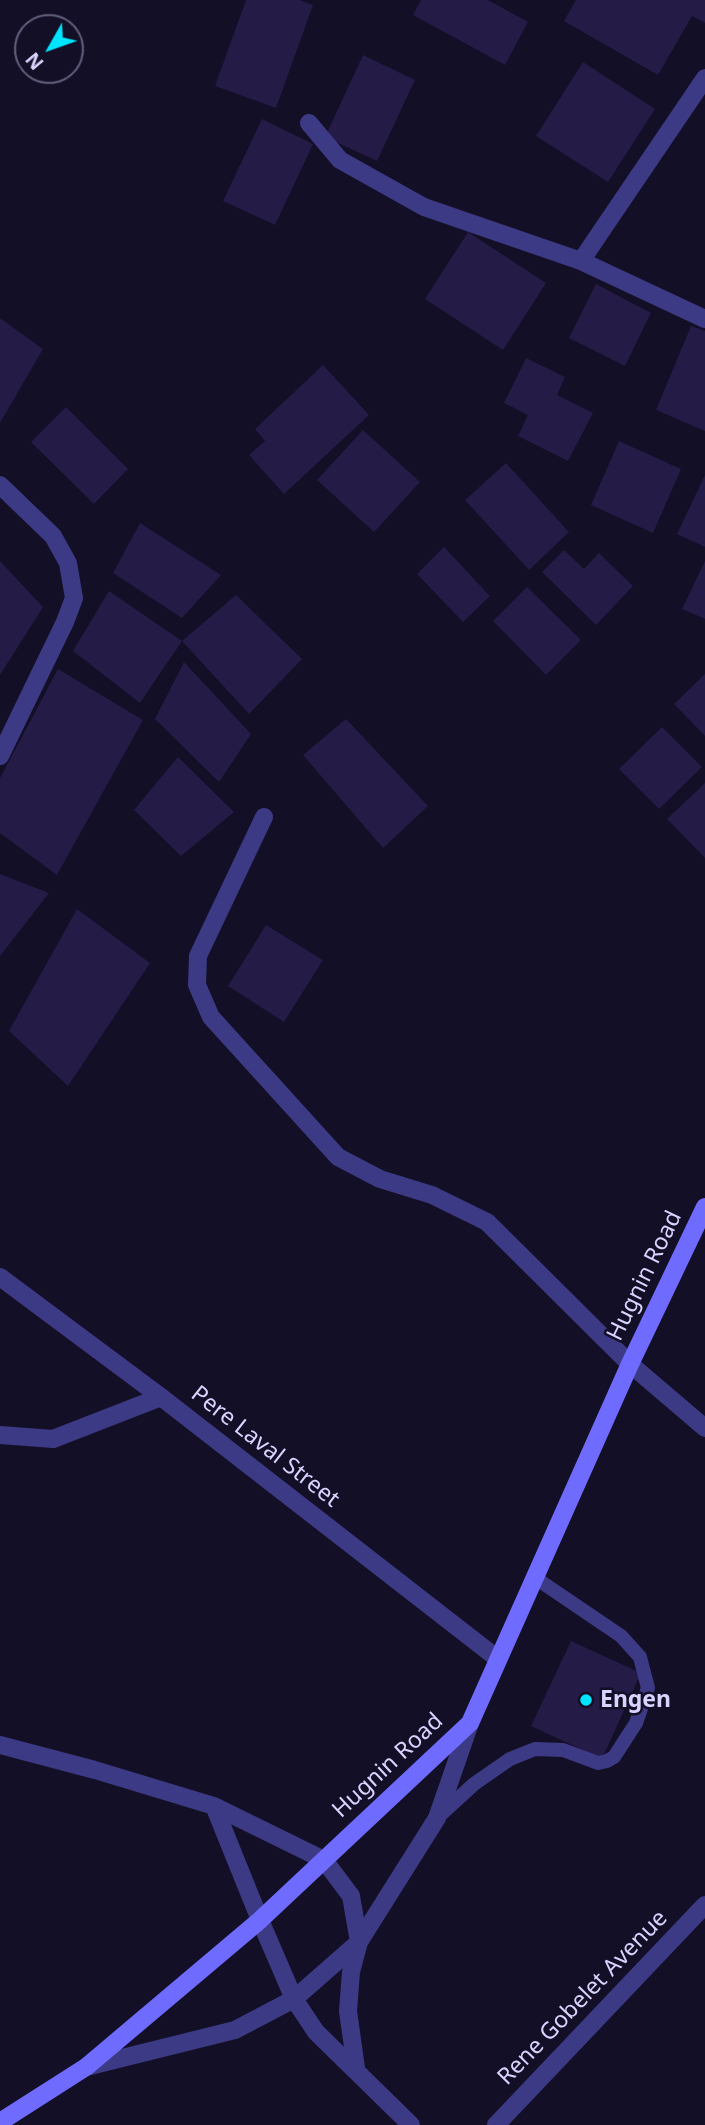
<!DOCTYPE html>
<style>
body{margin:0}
#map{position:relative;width:705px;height:2125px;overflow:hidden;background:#130f26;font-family:"Noto Sans",sans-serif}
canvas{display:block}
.north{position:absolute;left:14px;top:14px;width:70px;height:70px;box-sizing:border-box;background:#130f26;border:2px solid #625e7d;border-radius:50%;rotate:230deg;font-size:19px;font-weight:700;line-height:28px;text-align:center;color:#d9d4ff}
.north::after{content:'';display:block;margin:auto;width:24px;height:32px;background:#00e5ff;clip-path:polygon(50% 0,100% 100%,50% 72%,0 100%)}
</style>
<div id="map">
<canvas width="705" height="2125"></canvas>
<div class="north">N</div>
</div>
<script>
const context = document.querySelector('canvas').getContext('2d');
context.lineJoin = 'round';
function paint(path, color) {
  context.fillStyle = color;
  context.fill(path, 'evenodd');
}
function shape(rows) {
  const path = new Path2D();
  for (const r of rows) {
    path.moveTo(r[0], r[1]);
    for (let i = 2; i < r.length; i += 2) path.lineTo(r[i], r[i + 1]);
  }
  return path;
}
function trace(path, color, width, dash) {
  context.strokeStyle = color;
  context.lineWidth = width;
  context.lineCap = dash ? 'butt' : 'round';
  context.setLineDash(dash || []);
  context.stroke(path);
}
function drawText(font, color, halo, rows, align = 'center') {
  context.font = font + ' "Noto Sans",sans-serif';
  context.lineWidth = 5;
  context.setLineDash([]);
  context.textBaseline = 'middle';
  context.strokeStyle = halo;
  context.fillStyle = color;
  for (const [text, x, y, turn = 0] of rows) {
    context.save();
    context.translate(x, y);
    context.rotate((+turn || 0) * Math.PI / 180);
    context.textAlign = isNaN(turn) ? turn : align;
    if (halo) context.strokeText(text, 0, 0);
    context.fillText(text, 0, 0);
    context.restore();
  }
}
paint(shape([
 [246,0,300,0,313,5,276,108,215,86],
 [421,0,488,0,528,22,505,65,413,15],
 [576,0,705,0,705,23,692,16,658,75,564,21],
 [363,55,415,80,377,161,325,137],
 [583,62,655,109,608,182,536,136],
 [262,119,313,144,275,225,223,201],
 [468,232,546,283,503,350,425,299],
 [596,284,651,313,625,366,569,338],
 [0,318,43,349,0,423],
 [691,326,705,331,705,431,656,410],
 [526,358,565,377,557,395,593,413,568,461,518,436,528,415,504,403],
 [323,365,369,415,284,494,249,455,265,441,255,429],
 [66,407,128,469,94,504,31,442],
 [363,430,420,482,374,532,317,480],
 [619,441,681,469,653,533,591,505],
 [506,463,569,532,529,570,465,500],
 [705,475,705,547,677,534],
 [140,523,221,575,182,618,113,573],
 [444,547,490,596,463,622,417,574],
 [564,550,584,569,599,553,633,586,596,625,542,572],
 [0,561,43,607,0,675],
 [705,561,705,619,682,609],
 [527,587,581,640,546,675,493,621],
 [109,591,182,641,140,703,73,651],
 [236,595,302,659,249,714,182,641],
 [184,662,251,734,219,782,155,719],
 [58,669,143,720,57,875,0,833,0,778],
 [705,674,705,736,674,704],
 [346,719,428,806,383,848,303,755],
 [662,727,702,767,659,809,619,769],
 [178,757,234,812,181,856,134,810],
 [705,783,705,858,667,819],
 [0,874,49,893,0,956],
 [77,909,150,963,68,1086,9,1031],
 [266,925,323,960,284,1022,228,986],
 [571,1641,641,1673,602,1759,531,1726]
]), '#241b47');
trace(shape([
 [437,1818,474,1784,510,1759,535,1749,563,1750,598,1763,607,1761,614,1757,636,1723,648,1688,640,1657,621,1636,534,1577]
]), '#3d3a85', 14);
trace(shape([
 [705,78,581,261,705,319],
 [309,123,340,160,424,207,581,261],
 [0,485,53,536,68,563,74,598,65,622,0,756],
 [264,817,198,956,197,985,211,1017,338,1157,380,1179,432,1195,487,1222,630,1364,705,1428],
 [0,1277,161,1397,498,1659],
 [0,1435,53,1439,161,1397],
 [0,1745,95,1770,214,1806,324,1860],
 [214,1806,260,1920],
 [86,2067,235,2030,294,1999,359,1942,437,1818,470,1723],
 [496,2125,705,1905]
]), '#3d3a85', 18);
trace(shape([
 [324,1860,351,1896,359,1942,351,1972,348,2011,356,2068],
 [260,1920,294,1999,316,2032,411,2125]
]), '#3d3a85', 18);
trace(shape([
 [0,2122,86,2067,260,1920,470,1723,630,1364,705,1207]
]), '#6f6bff', 18);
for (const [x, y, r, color] of [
 [586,1700,7,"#00e5ff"]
]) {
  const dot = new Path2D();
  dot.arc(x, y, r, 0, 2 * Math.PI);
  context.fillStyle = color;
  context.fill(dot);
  trace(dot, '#130f26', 2.5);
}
drawText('23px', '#d9d4ff', '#130f26', [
 ["Hugnin Road",645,1276,-64],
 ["Pere Laval Street",265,1447,38],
 ["Hugnin Road",388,1766,-43],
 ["Rene Gobelet Avenue",583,1998,-46]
]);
drawText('bold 23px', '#d9d4ff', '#130f26', [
 ["Engen",600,1700]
], 'left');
</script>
